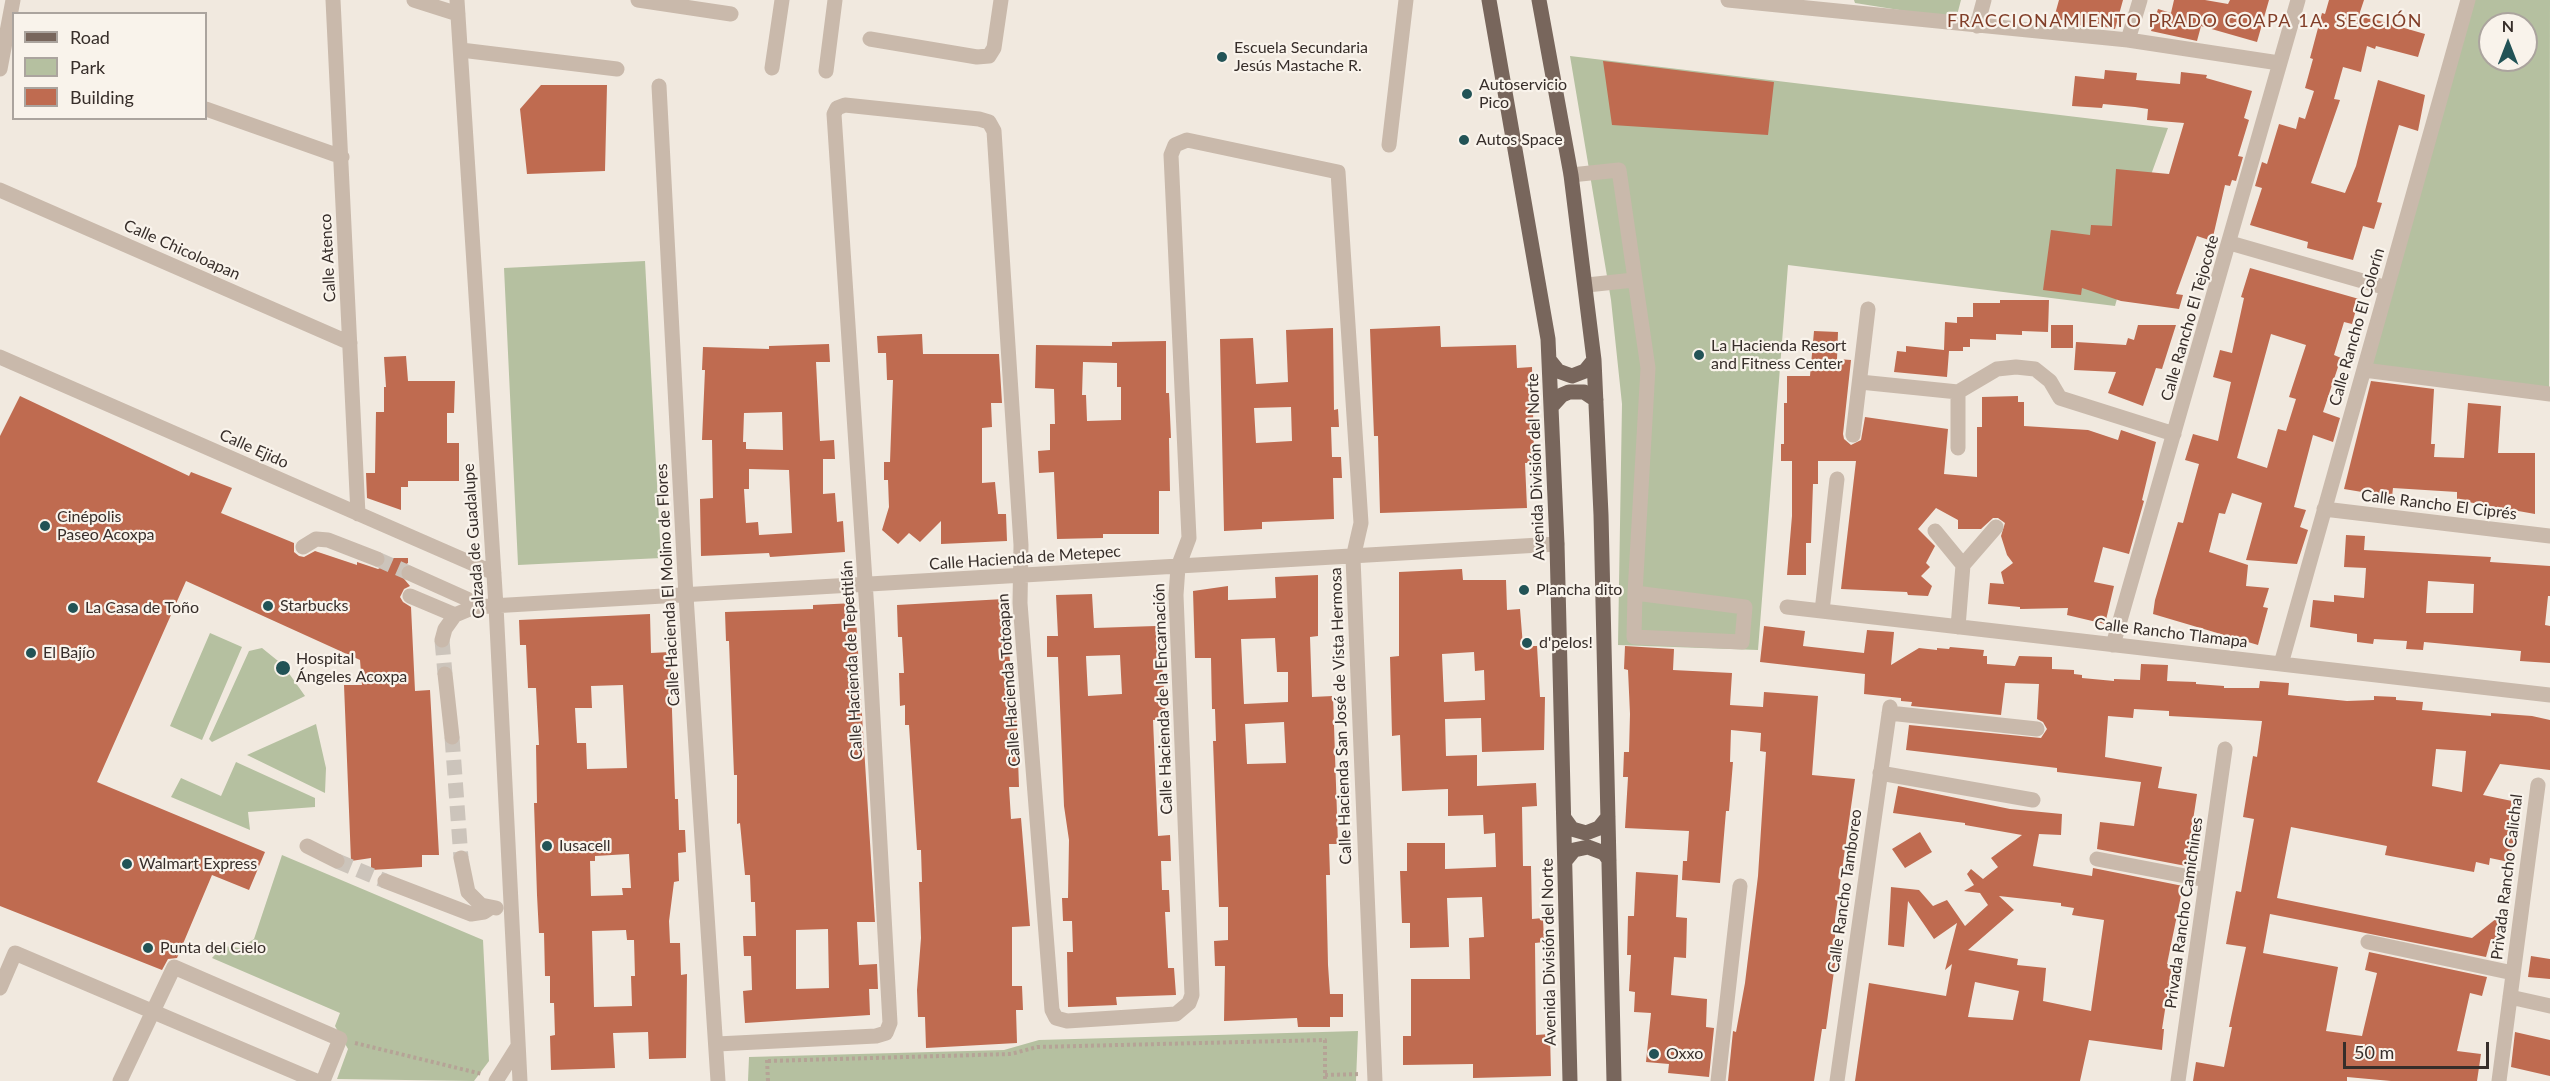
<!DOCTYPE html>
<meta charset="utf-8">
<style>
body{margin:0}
#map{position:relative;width:2550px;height:1081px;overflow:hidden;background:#f1e9df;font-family:Lato,sans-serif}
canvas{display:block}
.legend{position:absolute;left:12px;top:12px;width:195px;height:108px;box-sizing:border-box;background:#f9f3eb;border:2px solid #aba49e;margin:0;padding:8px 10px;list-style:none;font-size:18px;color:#372e2a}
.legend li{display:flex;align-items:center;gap:12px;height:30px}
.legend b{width:30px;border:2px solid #aba49e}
.north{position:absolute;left:2478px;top:12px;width:60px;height:60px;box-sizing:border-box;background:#f9f3eb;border:2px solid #aba49e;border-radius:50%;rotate:0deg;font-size:16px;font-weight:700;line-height:24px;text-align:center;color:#372e2a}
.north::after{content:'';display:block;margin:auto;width:21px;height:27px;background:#225356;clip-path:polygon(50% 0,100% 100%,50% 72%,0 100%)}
.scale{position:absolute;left:2343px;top:1042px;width:146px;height:27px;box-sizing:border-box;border:3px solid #372e2a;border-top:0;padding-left:8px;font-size:18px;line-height:21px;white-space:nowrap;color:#372e2a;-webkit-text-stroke:4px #f9f3eb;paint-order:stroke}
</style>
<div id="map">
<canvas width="2550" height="1081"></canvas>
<ul class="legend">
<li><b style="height:8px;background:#78665c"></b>Road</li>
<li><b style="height:16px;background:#b5c0a0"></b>Park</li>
<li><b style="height:16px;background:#bf6b50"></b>Building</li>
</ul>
<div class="north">N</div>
<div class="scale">50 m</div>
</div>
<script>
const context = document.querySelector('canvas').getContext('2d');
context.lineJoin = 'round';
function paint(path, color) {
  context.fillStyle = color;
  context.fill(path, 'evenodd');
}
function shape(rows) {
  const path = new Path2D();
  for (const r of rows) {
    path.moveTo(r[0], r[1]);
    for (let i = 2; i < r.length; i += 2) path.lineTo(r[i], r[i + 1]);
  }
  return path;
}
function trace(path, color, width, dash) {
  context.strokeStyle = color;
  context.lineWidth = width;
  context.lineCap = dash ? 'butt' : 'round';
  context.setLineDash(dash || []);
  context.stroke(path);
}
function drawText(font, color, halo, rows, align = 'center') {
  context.font = font + ' Lato,sans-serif';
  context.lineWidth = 4.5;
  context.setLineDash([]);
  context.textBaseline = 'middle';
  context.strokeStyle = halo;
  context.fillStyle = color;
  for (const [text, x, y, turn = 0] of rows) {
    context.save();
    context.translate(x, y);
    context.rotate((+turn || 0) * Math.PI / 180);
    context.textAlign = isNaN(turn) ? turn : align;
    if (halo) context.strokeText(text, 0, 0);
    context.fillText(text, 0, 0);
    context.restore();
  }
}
paint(shape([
 [1854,0,1961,0,1956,19,1855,3],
 [2472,0,2550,0,2549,388,2369,367],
 [2490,24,2526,24,2526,60,2490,60],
 [1570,56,2168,128,2152,172,2115,306,1788,265,1758,650,1618,645,1622,404,1611,300],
 [645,261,661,558,518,565,504,268],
 [210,633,242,647,202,740,170,726],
 [262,648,283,665,305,696,212,742,209,739,249,651],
 [316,724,326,768,325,793,247,755],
 [236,762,315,798,315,807,248,812,250,830,171,797,181,778,221,796],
 [282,855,483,940,489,1061,474,1081,337,1079,348,1049,335,1026,340,1013,212,958,223,946,240,948,254,939],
 [1358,1031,1356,1081,748,1081,749,1057,1004,1050,1039,1040]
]), '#b5c0a0');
paint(shape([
 [2059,0,2123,0,2115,29,2084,22,2083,26,2054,18],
 [2174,0,2205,0,2228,4,2230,0,2269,0,2257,42,2201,26,2197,41,2151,31,2158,9,2171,13],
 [2329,0,2364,0,2359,15,2425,34,2418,57,2376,46,2375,49,2367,46,2361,72,2343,67,2334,99,2340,100,2311,183,2345,193,2356,166,2378,80,2425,95,2418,131,2399,125,2377,202,2382,203,2374,229,2363,226,2353,260,2307,248,2308,242,2250,225,2262,188,2255,186,2262,162,2267,164,2279,124,2296,129,2299,117,2305,119,2314,91,2305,88,2313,59,2310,58,2322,13,2325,14],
 [1603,61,1774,82,1768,135,1612,125],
 [2105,70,2137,73,2136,80,2180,84,2181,72,2207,75,2206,78,2252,91,2244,118,2249,120,2238,156,2243,157,2236,181,2232,180,2230,186,2225,185,2212,241,2197,236,2176,294,2183,295,2179,309,2121,301,2082,288,2081,295,2043,290,2051,230,2090,235,2091,225,2112,226,2116,169,2169,174,2184,123,2147,120,2148,109,2135,107,2103,104,2102,108,2072,106,2075,76,2104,79],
 [541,85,607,85,605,171,527,174,520,109],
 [2250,268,2359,299,2352,324,2344,322,2334,355,2341,358,2323,412,2340,418,2333,442,2313,435,2294,507,2306,510,2300,527,2308,530,2297,564,2246,560,2262,503,2232,493,2225,514,2219,513,2209,552,2248,565,2246,586,2269,588,2263,607,2268,608,2258,645,2153,614,2155,600,2178,522,2183,523,2199,464,2185,460,2193,434,2218,441,2231,382,2213,377,2220,350,2232,353,2244,298,2241,297],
 [2271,334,2306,345,2289,397,2296,399,2286,431,2278,429,2267,468,2237,458],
 [2000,300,2049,300,2048,332,2022,331,2022,335,1996,334,1996,340,1970,339,1970,347,1963,347,1963,351,1949,351,1947,377,1894,372,1897,351,1906,352,1906,346,1944,350,1945,322,1957,323,1957,317,1973,317,1973,303,2000,303],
 [2051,325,2073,325,2073,348,2051,348],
 [2138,325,2176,325,2162,369,2156,368,2143,406,2108,393,2116,372,2074,370,2076,342,2126,345,2128,338,2134,340],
 [1440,326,1441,347,1516,345,1517,368,1532,367,1534,455,1531,456,1532,463,1525,463,1527,508,1380,513,1378,436,1374,436,1370,329],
 [1333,328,1334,410,1338,409,1339,427,1331,427,1332,457,1341,457,1342,478,1333,478,1334,519,1262,522,1262,529,1224,531,1220,339,1253,338,1256,384,1288,382,1286,330],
 [1291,407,1292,441,1256,443,1254,408],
 [1814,331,1838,332,1837,359,1851,360,1843,434,1844,439,1851,445,1861,440,1865,417,1948,429,1944,474,1977,477,1977,427,1982,427,1982,397,2018,396,2018,402,2024,402,2024,426,2088,430,2118,440,2121,430,2156,442,2142,500,2144,501,2129,554,2103,547,2094,582,2114,586,2105,624,2067,615,2068,608,2020,609,2020,607,1988,604,1990,583,2004,584,2001,572,2013,563,2007,555,2001,536,2005,523,1998,518,1993,518,1981,529,1958,529,1958,520,1936,508,1918,529,1935,546,1926,563,1930,567,1921,576,1932,586,1928,596,1908,595,1907,592,1841,589,1856,461,1818,461,1818,484,1813,484,1811,543,1806,543,1806,575,1787,575,1792,516,1792,461,1781,461,1781,444,1784,444,1784,403,1787,403,1787,376,1810,376],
 [922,334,923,354,999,354,1002,403,991,403,992,427,982,428,982,483,995,482,998,514,1006,514,1007,541,941,544,941,521,920,542,909,533,898,544,882,530,889,507,888,480,884,480,884,462,890,462,893,380,887,380,886,353,878,353,877,336],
 [1166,341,1166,393,1169,393,1171,438,1169,438,1170,491,1159,491,1159,534,1103,534,1103,538,1057,539,1054,472,1039,473,1038,451,1050,450,1050,424,1055,424,1054,389,1035,388,1036,345,1112,346,1112,342],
 [1083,362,1117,363,1117,387,1121,387,1121,420,1087,421,1086,395,1082,395],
 [829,344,830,362,816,362,820,441,834,440,835,459,823,459,823,494,835,493,837,522,843,521,845,552,770,557,769,553,701,556,700,499,713,498,712,440,702,440,705,370,702,370,703,347,769,349,769,346],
 [782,412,783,450,746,449,746,442,743,442,744,413],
 [749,469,789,470,792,533,759,535,758,522,746,523,744,489,749,489],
 [406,356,408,381,455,381,454,413,447,413,447,443,459,443,459,481,408,481,408,487,401,487,401,510,367,498,366,473,375,473,376,412,384,412,384,387,386,387,384,357],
 [2371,381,2434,389,2431,444,2435,444,2434,457,2464,458,2468,403,2501,406,2498,453,2535,453,2535,514,2457,500,2457,492,2393,488,2392,497,2344,489],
 [20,396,189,476,191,472,232,488,221,513,294,543,294,552,299,556,304,557,315,551,357,565,357,562,378,569,384,566,387,558,408,558,408,563,403,566,399,573,410,586,404,589,400,597,403,602,411,607,415,691,430,690,439,855,422,855,422,867,371,870,371,858,351,861,344,685,362,685,360,660,186,581,97,782,265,852,249,890,212,875,177,958,168,959,162,970,0,906,0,436],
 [2346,535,2365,536,2364,550,2491,557,2490,562,2550,566,2550,596,2548,596,2545,625,2550,626,2550,663,2520,661,2521,651,2424,642,2423,650,2406,649,2407,641,2374,639,2373,644,2357,642,2357,634,2310,627,2313,600,2334,602,2334,595,2364,598,2366,568,2344,567],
 [2428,581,2474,584,2473,613,2426,613],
 [1462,569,1463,580,1506,580,1507,610,1520,609,1523,646,1537,646,1540,697,1545,697,1544,750,1482,752,1481,718,1445,719,1446,756,1477,755,1477,786,1536,783,1537,806,1522,807,1523,866,1531,866,1532,919,1543,918,1544,942,1535,943,1536,1035,1550,1034,1551,1076,1473,1078,1473,1064,1403,1065,1403,1036,1411,1036,1411,979,1470,979,1469,938,1484,937,1482,897,1447,898,1449,947,1410,948,1410,923,1402,923,1400,871,1407,871,1407,843,1445,843,1445,869,1496,867,1495,833,1484,834,1483,815,1448,816,1448,789,1402,791,1400,735,1392,736,1390,657,1399,656,1399,572],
 [1474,652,1475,671,1484,670,1485,700,1444,702,1442,654],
 [1318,575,1318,636,1310,637,1312,697,1333,696,1338,844,1329,844,1330,875,1326,875,1328,965,1330,994,1343,994,1343,1017,1330,1017,1330,1027,1298,1027,1297,1018,1224,1021,1225,966,1215,966,1214,941,1228,940,1228,907,1219,907,1213,741,1216,741,1215,709,1212,709,1211,658,1195,658,1193,591,1228,586,1228,600,1276,598,1275,577],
 [1275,638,1277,672,1288,672,1288,702,1244,704,1241,639],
 [1284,722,1286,763,1247,764,1245,724],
 [1092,594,1094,628,1156,626,1157,661,1162,661,1166,719,1153,720,1158,836,1170,835,1171,861,1161,861,1162,890,1169,890,1170,912,1165,912,1168,968,1174,968,1176,995,1116,997,1117,1005,1068,1007,1067,952,1073,952,1072,921,1063,921,1062,898,1068,898,1069,840,1064,806,1058,657,1047,657,1047,636,1058,636,1056,595],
 [1120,655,1122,694,1088,696,1086,656],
 [1004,599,1010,661,1005,661,1006,704,1016,703,1019,787,1009,787,1011,819,1021,818,1030,926,1012,927,1012,986,1022,986,1023,1010,1016,1010,1017,1043,926,1048,925,1017,918,1017,917,990,921,938,919,882,922,882,921,850,917,850,909,725,905,725,905,705,900,706,899,673,904,673,902,637,898,637,897,605],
 [855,603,875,922,857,922,859,965,877,964,878,989,869,989,870,1015,745,1023,743,991,752,990,751,956,744,956,743,936,756,936,755,902,751,902,750,875,745,875,740,823,737,824,737,775,734,775,729,641,726,641,725,612,813,609,813,605],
 [828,929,829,988,796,989,796,930],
 [650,614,651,653,670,652,675,799,678,799,679,830,685,830,686,852,678,853,679,881,674,882,669,921,670,943,680,943,681,975,687,974,686,1058,649,1059,648,1032,613,1033,615,1068,551,1070,550,1036,555,1035,554,1003,550,1003,550,976,545,976,544,933,539,933,537,895,534,803,537,803,536,745,539,745,536,688,528,688,526,645,520,645,519,620],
 [623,685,627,768,587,769,586,743,577,743,575,708,592,708,591,686],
 [629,854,631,888,622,888,623,895,591,896,590,861,595,861,595,856],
 [626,930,627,940,634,940,635,976,631,976,632,1006,594,1007,592,931],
 [1764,626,1805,631,1803,646,1864,653,1867,630,1894,632,1891,665,1919,648,1937,650,1937,648,1949,649,1950,647,1984,650,1983,656,1987,656,1987,664,2015,666,2019,656,2052,657,2052,669,2074,670,2074,674,2082,675,2082,678,2114,681,2114,679,2140,680,2141,664,2168,665,2167,681,2196,682,2196,684,2224,686,2224,688,2259,688,2260,681,2289,683,2288,695,2347,701,2374,700,2374,696,2396,697,2396,700,2423,702,2422,710,2491,716,2491,713,2532,716,2550,720,2550,770,2500,764,2483,795,2512,801,2508,825,2517,827,2509,862,2490,858,2489,865,2476,862,2474,872,2385,855,2387,846,2291,827,2277,898,2472,938,2502,914,2499,940,2491,939,2486,957,2270,914,2263,953,2338,967,2326,1031,2362,1036,2377,973,2365,970,2369,952,2487,977,2482,996,2470,993,2457,1051,2481,1054,2477,1081,2391,1081,2347,1077,2347,1081,2193,1081,2196,1062,2224,1067,2232,1027,2229,1027,2246,947,2226,944,2236,891,2241,892,2254,819,2243,817,2253,756,2257,757,2262,721,2169,716,2169,711,2134,709,2133,718,2108,716,2105,757,2162,767,2158,788,2197,794,2186,866,2097,849,2100,822,2134,826,2141,782,2057,772,2057,768,1906,750,1909,725,2041,738,2047,729,2043,722,2037,719,2039,684,2005,683,2001,715,1911,706,1912,702,1901,701,1901,698,1864,694,1865,674,1760,662],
 [2436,749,2466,751,2462,792,2432,786],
 [1625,646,1674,649,1673,670,1732,673,1730,705,1763,707,1764,692,1818,696,1812,775,1855,779,1835,919,1835,942,1838,942,1826,1029,1822,1029,1814,1081,1728,1081,1733,1031,1736,1032,1745,983,1758,876,1766,752,1760,751,1761,733,1731,730,1730,762,1733,762,1729,811,1726,811,1720,883,1682,880,1683,861,1687,861,1689,831,1625,828,1628,777,1623,777,1624,752,1629,752,1630,714,1628,670,1624,669],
 [1898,786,2010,809,2062,814,2061,835,2039,834,2033,866,2092,876,2093,868,2183,886,2167,964,2172,965,2162,1029,2164,1029,2162,1050,2089,1040,2080,1081,1855,1081,1869,983,1946,996,1952,964,1945,970,1957,923,1934,939,1908,901,1904,947,1888,945,1891,887,1919,890,1933,906,1947,900,1965,926,1988,905,1980,893,1964,891,1974,885,1967,874,1971,869,1983,879,1998,867,1991,858,2022,835,1965,825,1965,823,1893,813],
 [1999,896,2061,903,2061,906,2074,908,2072,915,2104,920,2091,1011,2043,1001,2046,968,2017,965,2018,959,1968,950,2014,910],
 [1975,982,2019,991,2013,1020,1968,1017],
 [1920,832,1932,852,1905,868,1892,849],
 [1636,872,1678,875,1676,917,1687,918,1686,958,1674,957,1671,995,1707,999,1706,1027,1714,1028,1709,1077,1668,1073,1669,1064,1646,1062,1651,1013,1634,1012,1635,992,1629,991,1631,955,1627,955,1628,916,1634,916],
 [2531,956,2550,959,2550,979,2528,977],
 [2515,1032,2550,1040,2550,1076,2511,1067]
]), '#bf6b50');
trace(shape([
 [377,559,409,573],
 [442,640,445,674],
 [452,737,461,858],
 [337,861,385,881]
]), '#ccc4bb', 15, [15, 8]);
trace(shape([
 [355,1043,482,1074],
 [767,1060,768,1081],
 [768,1061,1011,1054,1037,1047,1325,1040,1325,1081],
 [1325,1075,1360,1074]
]), '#b5a396', 4, [3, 3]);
trace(shape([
 [333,0,358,514],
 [414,0,458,14],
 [457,0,496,606,520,1081],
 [638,0,731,14],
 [1728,0,2128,40,2279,63],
 [1977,26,1984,0],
 [870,39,977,57,989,56,994,48,1001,0],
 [2128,40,2140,0],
 [461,50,617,69],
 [772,68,782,0],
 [0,69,13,0],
 [826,71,835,0],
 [659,86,686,596,718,1081],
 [206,109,342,157],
 [1389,145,1406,0],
 [1571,175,1619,170,1648,368,1635,593,1634,637,1742,642,1745,607,1635,593],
 [0,190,350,343],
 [2230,243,2387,288],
 [1587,285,1634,280],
 [0,357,494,573],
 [2364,370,2550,394],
 [1860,382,1958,392,1997,369,2016,367,2035,369,2050,381,2060,398,2174,434],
 [1853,435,1868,309],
 [1958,448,1958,392],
 [2324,509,2550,536],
 [1935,531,1963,565,1958,627],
 [303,547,316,539,328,540,377,559],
 [1963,565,1996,527],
 [409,573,467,599,474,607,1557,544],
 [410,596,455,615],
 [1787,607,2550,695],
 [1822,611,1837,479],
 [442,640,445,629,455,615,474,607],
 [2113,645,2298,0],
 [2281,664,2468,0],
 [445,674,452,737],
 [1889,713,2037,729],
 [1880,773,2033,800],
 [307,846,337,861],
 [461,858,468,892,481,905,496,908],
 [2097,859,2206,880],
 [385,881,471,914,484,912,490,908],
 [2368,942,2513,973],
 [0,988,15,953,316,1081],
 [2510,997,2550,1006],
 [717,1044,876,1036,886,1033,890,1023,867,611,834,114,837,108,845,105,979,119,989,122,994,131,1021,545,1020,603,1052,1010,1056,1018,1067,1021,1176,1014,1189,1003,1192,995,1176,595,1178,567,1189,538,1171,155,1175,145,1187,140,1338,172,1361,523,1353,558,1375,1081],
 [120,1081,174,967,340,1039,323,1081],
 [496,1081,518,1046],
 [1718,1081,1740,886],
 [1837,1081,1890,707],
 [2178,1081,2225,749],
 [2499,1081,2538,785]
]), '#c9b9ab', 15);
trace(shape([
 [1489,0,1548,339,1557,544,1570,1081],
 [1539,0,1571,175,1594,360,1601,515,1614,1081],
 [1550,361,1558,371,1572,376,1585,371,1594,360],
 [1552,406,1562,395,1569,392,1584,392,1596,400],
 [1564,818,1572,829,1586,833,1599,828,1608,817],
 [1565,861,1574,850,1588,847,1604,853,1609,860]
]), '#78665c', 15);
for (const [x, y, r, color] of [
 [1222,57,6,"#225356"],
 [1467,94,6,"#225356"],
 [1464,140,6,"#225356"],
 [1699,355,6,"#225356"],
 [45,526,6,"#225356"],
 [1524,590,6,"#225356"],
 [268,606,6,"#225356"],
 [73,608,6,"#225356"],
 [1527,643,6,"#225356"],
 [31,653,6,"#225356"],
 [283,668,8,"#225356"],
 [547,846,6,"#225356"],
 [127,864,6,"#225356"],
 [148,948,6,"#225356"],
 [1654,1054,6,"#225356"]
]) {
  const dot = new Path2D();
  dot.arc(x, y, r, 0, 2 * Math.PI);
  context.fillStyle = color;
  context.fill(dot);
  trace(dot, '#f9f3eb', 2);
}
drawText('16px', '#372e2a', '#f9f3eb', [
 ["Escuela Secundaria",1234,48],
 ["Jesús Mastache R.",1234,66],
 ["Autoservicio",1479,85],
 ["Pico",1479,103],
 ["Autos Space",1476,140],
 ["La Hacienda Resort",1711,346],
 ["and Fitness Center",1711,364],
 ["Cinépolis",57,517],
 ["Paseo Acoxpa",57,535],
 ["Plancha dito",1536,590],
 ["Starbucks",280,606],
 ["La Casa de Toño",85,608],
 ["d'pelos!",1539,643],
 ["El Bajío",43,653],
 ["Hospital",296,659],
 ["Ángeles Acoxpa",296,677],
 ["Iusacell",559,846],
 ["Walmart Express",139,864],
 ["Punta del Cielo",160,948],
 ["Oxxo",1666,1054]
], 'left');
drawText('16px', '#372e2a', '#f9f3eb', [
 ["Calle Chicoloapan",182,250,24],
 ["Calle Atenco",328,258,-93],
 ["Calle Rancho El Tejocote",2190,318,-74],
 ["Calle Rancho El Colorín",2357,327,-74],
 ["Calle Ejido",254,449,24],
 ["Avenida División del Norte",1536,467,-92],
 ["Calle Rancho El Ciprés",2439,505,7],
 ["Calzada de Guadalupe",474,541,-94],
 ["Calle Hacienda de Metepec",1025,558,-4],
 ["Calle Hacienda El Molino de Flores",668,585,-93],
 ["Calle Rancho Tlamapa",2171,633,7],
 ["Calle Hacienda de Tepetitlán",852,660,-93],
 ["Calle Hacienda Totoapan",1009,680,-94],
 ["Calle Hacienda de la Encarnación",1163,699,-92],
 ["Calle Hacienda San José de Vista Hermosa",1341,716,-92],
 ["Privada Rancho Calichal",2507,877,-83],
 ["Calle Rancho Tamboreo",1845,891,-82],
 ["Privada Rancho Camichines",2184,913,-82],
 ["Avenida División del Norte",1549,952,-91]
]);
context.letterSpacing = '1.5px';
drawText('18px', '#813e28', '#f9f3eb', [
 ["FRACCIONAMIENTO PRADO COAPA 1A. SECCIÓN",2185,21]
]);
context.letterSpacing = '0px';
</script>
